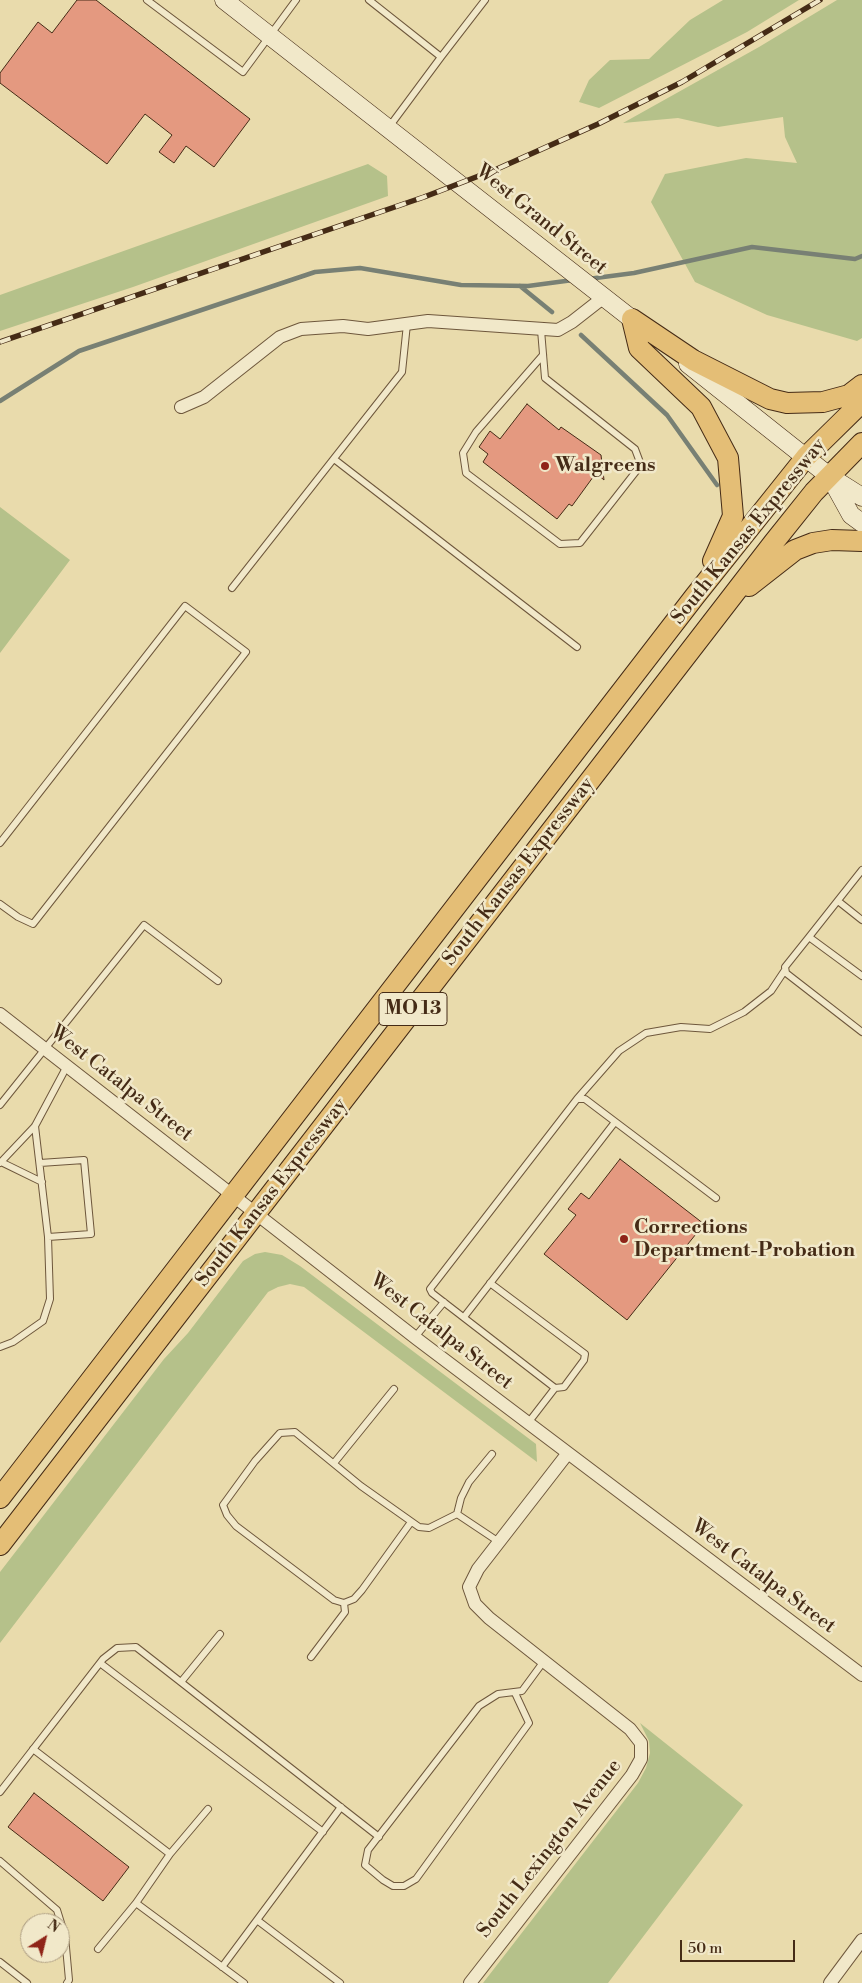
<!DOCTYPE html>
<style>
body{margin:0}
#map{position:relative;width:862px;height:1983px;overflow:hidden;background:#e9dbac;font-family:"Libre Bodoni",serif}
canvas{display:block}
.north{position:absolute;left:20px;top:1913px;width:50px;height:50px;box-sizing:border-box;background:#f1e8c9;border:1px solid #ac9c81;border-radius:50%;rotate:36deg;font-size:14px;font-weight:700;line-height:20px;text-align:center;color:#452b16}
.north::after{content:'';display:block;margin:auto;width:18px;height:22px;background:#8f2418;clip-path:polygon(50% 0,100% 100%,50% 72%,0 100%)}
.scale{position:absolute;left:680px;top:1940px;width:115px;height:22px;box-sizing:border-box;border:2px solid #452b16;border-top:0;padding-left:6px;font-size:15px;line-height:18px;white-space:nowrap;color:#452b16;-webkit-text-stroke:4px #f1e8c9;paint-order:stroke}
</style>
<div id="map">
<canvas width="862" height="1983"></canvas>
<div class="north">N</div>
<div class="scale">50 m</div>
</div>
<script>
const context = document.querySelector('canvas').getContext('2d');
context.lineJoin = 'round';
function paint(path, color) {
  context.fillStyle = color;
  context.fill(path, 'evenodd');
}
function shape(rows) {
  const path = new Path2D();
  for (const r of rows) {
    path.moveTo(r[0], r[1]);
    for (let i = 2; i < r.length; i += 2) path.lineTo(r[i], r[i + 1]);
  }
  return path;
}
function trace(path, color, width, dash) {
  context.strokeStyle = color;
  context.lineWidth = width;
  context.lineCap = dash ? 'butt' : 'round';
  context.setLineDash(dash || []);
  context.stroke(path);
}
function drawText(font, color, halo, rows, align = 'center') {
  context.font = font + ' "Libre Bodoni",serif';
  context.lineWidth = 5;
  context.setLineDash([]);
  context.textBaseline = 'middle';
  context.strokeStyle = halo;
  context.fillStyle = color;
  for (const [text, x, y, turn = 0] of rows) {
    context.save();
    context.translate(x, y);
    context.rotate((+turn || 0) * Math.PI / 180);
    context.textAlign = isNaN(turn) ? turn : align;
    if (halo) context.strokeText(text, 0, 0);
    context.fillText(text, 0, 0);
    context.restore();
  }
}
paint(shape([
 [723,0,799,0,747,32,599,108,579,102,589,80,610,60,649,59,690,20],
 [837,0,862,0,862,338,857,341,767,315,695,282,651,202,665,174,746,158,797,163,785,137,783,117,718,127,678,118,623,123,759,47],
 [368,164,387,176,388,196,133,287,0,331,0,295],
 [0,507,70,560,0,653],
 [265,1252,282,1255,300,1266,536,1444,537,1462,304,1287,290,1284,278,1287,268,1292,0,1643,0,1572,164,1359,188,1333,243,1261,255,1254],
 [640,1723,743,1805,608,1983,483,1983,638,1783,646,1768,650,1753,649,1741]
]), '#b5c18a');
trace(shape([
 [588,279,634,273,752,247,855,259,862,256],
 [520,286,552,312],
 [581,335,667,415,717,485],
 [0,401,79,351,315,272,360,268,461,285,528,286,573,280]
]), '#788074', 4.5);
const building = shape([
 [77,0,96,0,250,119,214,167,186,146,174,163,159,152,172,135,145,114,107,164,0,83,0,73,38,22,52,33,77,0],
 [527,404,559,430,561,427,601,455,604,480,596,473,572,506,569,504,557,519,483,462,488,454,479,447,490,431,500,439,527,404],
 [620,1159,704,1224,627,1320,544,1254,576,1215,568,1209,581,1193,589,1199,620,1159],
 [34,1793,129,1867,103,1901,8,1827,34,1793]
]);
paint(building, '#e49980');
trace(building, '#452b16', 1);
const lane = shape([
 [147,0,243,72,296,0],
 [369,0,441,57,389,127],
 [441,57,485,0],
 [541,330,545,378,635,449,641,465,580,543,560,544,466,473,463,453,476,432,543,355],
 [334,459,577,647],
 [232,588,402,372,407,324],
 [0,843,185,606,246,652,33,924,18,917,0,904],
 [862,870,809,937,862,976],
 [838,901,862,920],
 [809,937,785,967,786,973,862,1032],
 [577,1099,619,1051,646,1033,681,1027,710,1029,744,1012,771,991,785,970],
 [0,1105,144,925,218,981],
 [1,1162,42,1182],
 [0,1163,35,1126,67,1066],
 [40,1163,84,1160,91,1234,48,1237],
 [490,1283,585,1354,584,1360,564,1387,555,1388],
 [464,1317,615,1122],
 [415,1337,444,1302],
 [0,1347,13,1342,43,1321,50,1299,48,1237,35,1126],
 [528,1423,555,1388,432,1293,430,1289,577,1099,585,1099,716,1198],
 [334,1463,394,1389],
 [457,1514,461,1498,469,1482,492,1454],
 [411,1522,362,1590,354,1599,344,1603,334,1600,236,1526,227,1515,223,1505,255,1461,280,1433,295,1432,361,1486,419,1527,429,1528,457,1514,499,1542],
 [311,1657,345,1612,344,1603],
 [100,1663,323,1832],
 [181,1682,220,1634],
 [515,1693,529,1723,416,1879,404,1886,393,1886,383,1880,365,1865,368,1850,479,1706,498,1694,522,1691,544,1661],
 [33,1749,170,1854,136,1903,244,1983],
 [0,1792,103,1659,117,1648,136,1647,379,1837],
 [170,1854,208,1809],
 [0,1861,57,1910,65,1936,69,1980,67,1983],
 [257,1920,340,1983],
 [98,1949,136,1903],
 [0,1962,27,1983],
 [222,1967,341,1807]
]);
const street = shape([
 [181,407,204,397,280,337,301,329,343,326,368,329,428,321,558,330,572,322,604,297],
 [0,1014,417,1339,862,1675],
 [470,1983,632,1775,641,1759,641,1743,630,1729,489,1618,475,1604,469,1587,478,1569,568,1453],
 [830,1983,862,1940]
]);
const secondary = shape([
 [224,0,642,327],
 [688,364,829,476,862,497],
 [830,477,851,515,862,523]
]);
const primary = shape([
 [632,319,639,348,701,407,728,458,733,516,713,561],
 [632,319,693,360,770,399,787,403,823,402,849,395,862,385],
 [749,586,795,550,813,543,832,540,862,541],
 [0,1498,695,596,806,457,862,402],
 [0,1545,774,542,814,492,862,443]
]);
trace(lane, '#6e573c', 8);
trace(street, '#6e573c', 14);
trace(secondary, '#452b16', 19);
trace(primary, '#452b16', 22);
trace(lane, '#f1e8c9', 6);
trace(street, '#f1e8c9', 12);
trace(secondary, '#f1e8c9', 18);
trace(primary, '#e4be76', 20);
const rail = shape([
 [0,342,424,197,497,169,598,124,682,82,820,0]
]);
trace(rail, '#452b16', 5.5);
trace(rail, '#f1e8c9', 4, [11]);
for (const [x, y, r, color] of [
 [545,466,5,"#8f2418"],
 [624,1239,5,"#8f2418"]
]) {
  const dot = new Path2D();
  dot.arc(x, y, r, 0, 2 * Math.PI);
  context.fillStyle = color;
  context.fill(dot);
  trace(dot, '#f1e8c9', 2);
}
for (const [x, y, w] of [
 [413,1009,68]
]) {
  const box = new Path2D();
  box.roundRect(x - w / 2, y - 16.5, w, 33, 4);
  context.fillStyle = '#f1e8c9';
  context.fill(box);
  trace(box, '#452b16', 1);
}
drawText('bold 19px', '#452b16', null, [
 ["MO 13",413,1009]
]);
drawText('20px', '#452b16', '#f1e8c9', [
 ["West Grand Street",541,220,39],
 ["South Kansas Expressway",749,532,-51],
 ["South Kansas Expressway",519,872,-52],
 ["West Catalpa Street",121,1084,38],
 ["South Kansas Expressway",272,1193,-52],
 ["West Catalpa Street",441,1332,38],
 ["West Catalpa Street",763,1577,37],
 ["South Lexington Avenue",550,1849,-52]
]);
drawText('bold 20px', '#452b16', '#f1e8c9', [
 ["Walgreens",555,466],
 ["Corrections",634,1228],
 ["Department-Probation",634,1251]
], 'left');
</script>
